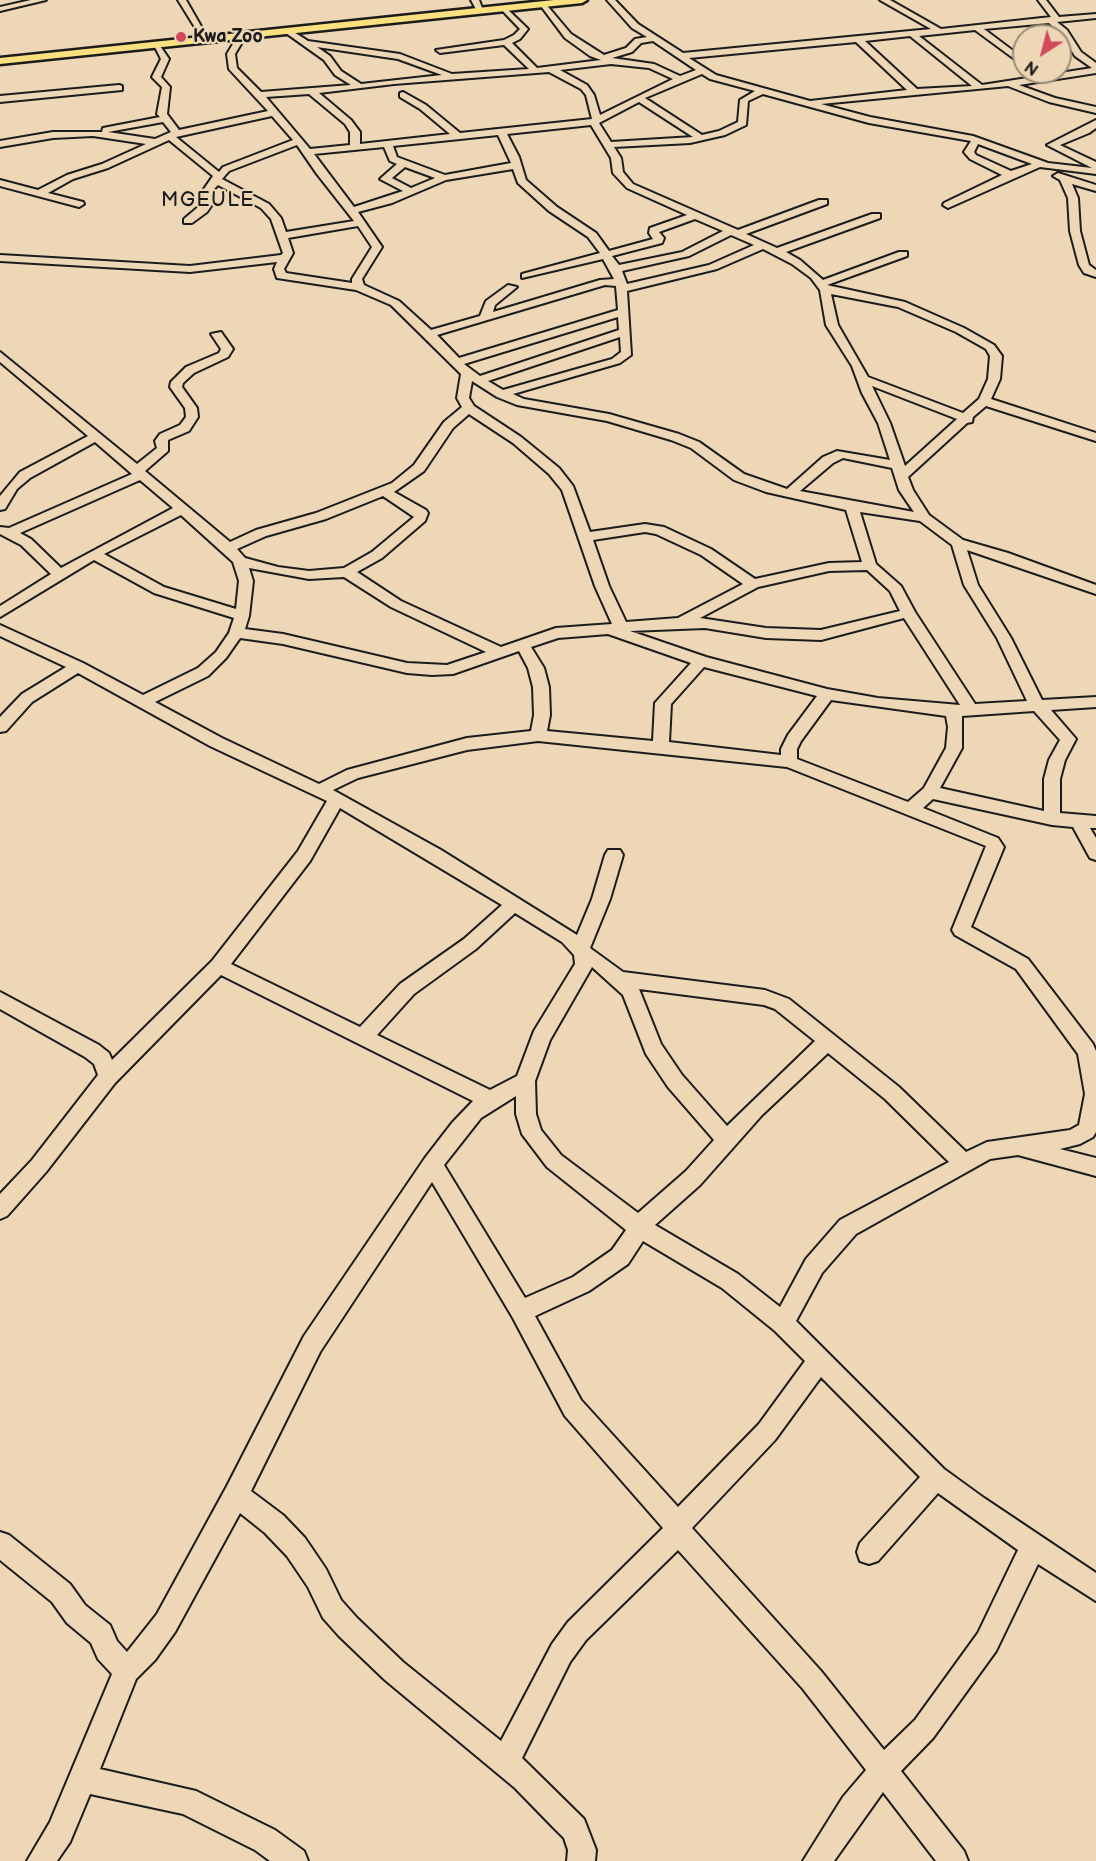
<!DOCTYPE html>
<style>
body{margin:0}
#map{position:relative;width:1096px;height:1861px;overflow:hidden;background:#edd7b6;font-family:"Balsamiq Sans",sans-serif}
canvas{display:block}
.north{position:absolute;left:1012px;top:24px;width:60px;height:60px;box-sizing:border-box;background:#edd7b6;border:2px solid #998c78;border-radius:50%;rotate:216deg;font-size:16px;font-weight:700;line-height:24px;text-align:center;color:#1c1c1c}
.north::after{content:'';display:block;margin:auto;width:21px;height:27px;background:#d1495b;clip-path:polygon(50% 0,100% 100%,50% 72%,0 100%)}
</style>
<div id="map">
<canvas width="1096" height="1861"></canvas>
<div class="north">N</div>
</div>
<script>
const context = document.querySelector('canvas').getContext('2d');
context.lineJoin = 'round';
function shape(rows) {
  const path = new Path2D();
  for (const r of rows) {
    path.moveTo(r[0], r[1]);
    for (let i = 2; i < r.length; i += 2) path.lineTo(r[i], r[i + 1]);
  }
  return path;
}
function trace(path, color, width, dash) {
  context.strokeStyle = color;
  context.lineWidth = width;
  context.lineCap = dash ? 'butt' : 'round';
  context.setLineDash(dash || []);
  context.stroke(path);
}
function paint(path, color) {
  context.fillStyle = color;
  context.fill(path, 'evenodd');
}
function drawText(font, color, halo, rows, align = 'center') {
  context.font = font + ' "Balsamiq Sans",sans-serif';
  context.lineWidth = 4.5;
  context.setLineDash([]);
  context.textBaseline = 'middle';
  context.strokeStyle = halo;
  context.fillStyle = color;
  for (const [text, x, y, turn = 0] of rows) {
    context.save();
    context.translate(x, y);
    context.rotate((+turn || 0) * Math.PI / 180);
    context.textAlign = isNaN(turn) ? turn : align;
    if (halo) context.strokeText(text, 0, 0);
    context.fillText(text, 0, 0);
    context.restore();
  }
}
trace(shape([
 [0,64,93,55]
]), '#68839e', 2);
const minor = shape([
 [31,0,46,0,0,11,0,7,31,0],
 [178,0,186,0,210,42,204,42,178,0],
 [471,0,479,0,484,13,478,13,471,0],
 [607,0,615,0,638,24,683,53,931,29,880,0,890,0,941,29,1051,17,1038,0,1046,0,1059,17,1096,14,1096,18,1057,22,1067,30,1081,52,1096,63,1096,73,1019,85,1055,98,1096,107,1096,113,1049,102,1008,86,821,104,870,117,973,136,1048,163,1092,168,1047,145,1096,120,1096,128,1089,133,1060,145,1096,162,1096,174,1040,167,948,208,943,205,944,203,1002,175,970,159,964,152,971,141,869,123,763,94,748,101,746,125,725,135,690,143,614,147,621,158,623,172,633,184,738,230,819,200,827,200,827,204,746,234,777,248,872,214,880,214,880,218,786,252,800,260,823,280,899,252,907,252,907,256,827,285,905,302,964,328,994,345,1002,356,1000,379,991,399,1096,433,1096,441,986,406,973,417,972,422,967,423,908,477,913,490,929,515,963,540,1008,553,1096,585,1096,594,967,550,978,585,1011,638,1042,700,1096,697,1096,707,1051,710,1076,739,1065,760,1060,779,1060,813,1096,816,1096,828,1090,828,1096,838,1096,860,1090,858,1073,827,1052,825,933,799,923,808,998,838,1004,847,971,927,1028,959,1093,1044,1096,1051,1096,1132,1093,1137,1080,1144,1060,1149,1096,1158,1096,1176,1018,1155,990,1159,856,1234,822,1273,796,1321,944,1469,984,1498,1096,1573,1096,1601,1038,1564,996,1651,933,1738,901,1771,964,1851,968,1861,936,1861,883,1792,834,1861,803,1861,843,1797,866,1770,803,1689,678,1550,586,1640,570,1662,522,1758,584,1819,596,1850,595,1861,567,1861,568,1850,564,1838,551,1825,515,1788,385,1680,339,1636,323,1618,308,1587,287,1556,265,1533,240,1513,175,1632,155,1660,136,1679,100,1769,196,1791,275,1830,304,1851,308,1861,270,1861,255,1850,183,1814,90,1794,70,1842,57,1861,27,1861,50,1822,112,1674,98,1659,91,1643,67,1623,52,1602,0,1560,0,1532,9,1535,70,1584,85,1605,110,1625,117,1641,127,1652,157,1614,227,1486,304,1336,425,1158,452,1123,473,1101,221,975,115,1083,46,1172,7,1216,0,1219,0,1194,32,1160,98,1075,94,1064,85,1057,0,1009,0,992,99,1045,109,1053,112,1060,212,961,298,851,327,801,210,746,78,673,32,702,6,731,0,732,0,717,22,694,66,667,0,636,0,625,83,663,143,695,198,668,216,652,229,633,234,618,154,593,94,560,0,617,0,606,51,574,21,545,0,534,0,527,9,528,132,474,95,442,30,478,17,489,5,509,0,510,0,496,20,472,88,436,0,362,0,352,137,464,157,448,155,441,160,434,180,425,186,417,185,408,170,387,171,382,186,367,219,353,221,349,211,334,221,332,233,349,228,357,194,373,183,383,182,387,197,408,198,417,189,431,168,440,168,451,145,471,230,542,256,530,316,513,392,483,414,465,444,422,462,407,457,398,461,374,391,305,356,290,277,278,274,269,277,262,190,272,0,261,0,255,190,266,281,255,283,253,271,219,261,208,218,185,214,189,213,203,207,212,192,223,184,223,184,219,203,203,204,189,213,176,169,140,108,168,73,179,48,193,83,202,84,204,79,207,0,186,0,180,38,190,67,175,102,164,146,144,93,136,53,138,0,147,0,141,53,132,102,132,103,128,160,117,157,114,162,87,152,77,161,59,154,45,158,43,169,59,161,77,170,87,167,114,179,130,268,111,229,69,227,54,233,44,231,35,237,35,241,44,235,54,237,68,261,92,351,85,335,75,324,60,286,33,289,29,308,41,400,54,452,74,529,69,504,45,440,53,436,50,504,40,514,35,520,29,500,8,504,6,528,29,520,39,512,43,537,68,601,60,590,56,565,38,538,2,544,2,571,34,604,55,626,48,635,39,647,37,632,28,607,0],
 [1049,23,1061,34,1075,56,1092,68,982,85,919,36,975,30,1024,66,1024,59,984,29,1049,23],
 [910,36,972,86,917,89,865,41,910,36],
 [653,41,696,70,680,76,654,64,612,58,632,52,641,43,653,41],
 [856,42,907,90,810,101,716,75,689,58,856,42],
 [317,47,398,59,442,75,361,84,341,71,330,56,317,47],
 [611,64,649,68,673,79,600,115,594,95,587,85,560,70,611,64],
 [549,72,581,89,586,95,592,119,460,133,426,105,403,92,400,93,400,97,420,109,450,134,360,144,360,132,351,120,319,93,394,84,549,72],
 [702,74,710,79,755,91,740,100,738,122,719,131,702,135,645,98,702,74],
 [309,94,345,124,350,132,350,145,310,149,266,97,309,94],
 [639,102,693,137,611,142,599,123,639,102],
 [272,116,293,140,223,167,219,172,176,137,272,116],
 [163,122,171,132,155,139,108,132,163,122],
 [591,125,611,158,613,173,627,188,687,215,650,228,649,233,653,239,609,251,596,233,557,207,526,180,519,157,507,134,591,125],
 [498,135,511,163,445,175,397,157,393,146,498,135],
 [978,144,1032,164,1011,171,976,155,974,152,978,144],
 [297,145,317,174,354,221,286,232,281,218,269,204,222,179,229,171,297,145],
 [384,147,390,161,397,164,380,179,403,191,354,207,314,154,384,147],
 [405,167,435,178,411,188,392,178,405,167],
 [513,169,518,183,549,211,588,237,600,253,522,274,522,278,603,259,614,279,600,280,493,312,495,305,517,287,508,285,486,301,480,316,431,330,399,301,364,285,362,279,382,247,358,212,392,203,446,180,513,169],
 [695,219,723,231,682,252,619,265,612,256,662,243,664,238,659,232,695,219],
 [358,226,372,247,352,279,352,283,286,273,284,269,293,253,288,238,358,226],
 [731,235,754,245,709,265,627,284,622,271,689,256,731,235],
 [763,249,792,264,811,278,820,290,826,325,852,366,862,393,878,423,890,460,837,451,823,457,787,489,744,474,699,442,679,434,609,414,524,399,513,394,620,363,631,355,627,291,717,269,763,249],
 [605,285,616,286,618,310,459,358,437,335,605,285],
 [831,294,898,307,956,332,986,349,990,356,988,379,979,399,963,413,868,377,838,325,831,294],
 [618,317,619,330,480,376,464,364,618,317],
 [620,337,621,352,612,359,503,390,488,381,620,337],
 [472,381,497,397,517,405,607,421,671,440,691,448,734,480,766,492,846,510,862,562,829,563,755,579,711,549,664,527,645,524,590,532,573,486,559,468,521,437,474,406,469,398,472,381],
 [872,386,957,419,905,466,890,423,872,386],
 [469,414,513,443,549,474,562,490,595,586,612,624,556,628,501,647,401,601,357,572,382,558,425,521,428,513,426,510,394,492,424,471,453,428,469,414],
 [843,458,892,468,899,490,914,512,800,491,833,463,843,458],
 [140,480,173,508,61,568,31,539,20,533,140,480],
 [383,496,414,517,372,552,344,568,309,571,278,567,245,558,237,549,266,536,326,519,383,496],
 [860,512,920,521,952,545,964,585,997,638,1027,701,975,704,915,612,901,586,876,564,860,512],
 [181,515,233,562,239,581,236,609,164,587,104,554,181,515],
 [645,532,656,534,701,555,743,584,678,618,626,622,609,586,593,540,645,532],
 [249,568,309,579,344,577,391,607,486,652,447,665,407,663,283,634,245,629,249,616,253,581,249,568],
 [867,570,890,591,900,611,821,630,766,628,700,618,758,587,829,571,867,570],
 [904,618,960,705,878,698,827,689,706,657,630,631,705,628,766,638,821,640,904,618],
 [608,634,691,663,655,703,653,741,547,731,550,715,549,687,544,668,531,647,558,638,608,634],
 [240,638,283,644,407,673,432,675,453,674,519,651,528,668,533,687,534,715,531,731,467,738,347,770,319,784,222,738,155,702,208,676,226,658,240,638],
 [704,667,817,696,788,735,781,749,781,755,669,742,671,704,704,667],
 [831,700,946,716,948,727,946,748,924,788,908,802,797,759,797,749,801,741,831,700],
 [1034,711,1060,740,1049,760,1044,779,1044,811,940,788,962,748,962,716,1034,711],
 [538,741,787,767,986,846,952,930,955,935,1016,969,1078,1054,1085,1094,1079,1125,1070,1130,987,1142,966,1152,899,1087,789,999,765,990,623,972,590,948,610,899,623,855,620,850,608,850,605,855,592,899,577,935,441,850,333,790,358,778,467,750,538,741],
 [340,808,502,905,464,939,400,984,360,1027,231,964,310,861,340,808],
 [515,913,562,942,574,955,575,964,534,1031,517,1076,490,1090,377,1035,414,994,476,949,515,913],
 [592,967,623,995,646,1054,668,1087,714,1140,686,1171,638,1213,561,1155,541,1130,536,1114,535,1081,550,1040,592,967],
 [639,989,764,1005,775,1009,815,1041,727,1126,682,1075,661,1044,639,989],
 [828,1053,885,1099,949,1162,840,1220,806,1259,780,1307,738,1274,655,1225,700,1185,762,1115,828,1053],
 [516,1096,516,1114,522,1134,547,1167,626,1230,612,1250,573,1277,525,1298,444,1165,481,1118,516,1096],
 [432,1182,513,1318,565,1416,663,1528,568,1622,552,1644,501,1741,403,1662,357,1618,341,1600,326,1569,305,1538,283,1515,251,1491,320,1352,432,1182],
 [643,1241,722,1288,775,1331,805,1361,759,1424,678,1507,581,1400,535,1316,589,1291,628,1264,643,1241],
 [821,1377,920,1477,860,1543,857,1552,860,1561,869,1564,878,1561,938,1493,1018,1550,978,1633,915,1720,884,1750,821,1671,692,1528,775,1440,821,1377],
 [119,85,122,86,122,90,0,102,0,96,119,85],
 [1058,173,1096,185,1096,191,1072,184,1078,198,1080,231,1089,265,1096,270,1096,277,1084,273,1079,265,1070,231,1068,198,1060,180,1053,176,1058,173]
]);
const major = shape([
 [554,0,587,0,582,3,0,64,0,58,554,0]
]);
trace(minor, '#1c1c1c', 4);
trace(major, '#1c1c1c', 5);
paint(minor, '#edd7b6');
paint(major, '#fbe080');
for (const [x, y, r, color] of [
 [181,37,6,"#d1495b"]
]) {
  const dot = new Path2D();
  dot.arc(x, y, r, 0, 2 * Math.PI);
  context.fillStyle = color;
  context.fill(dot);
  trace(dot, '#edd7b6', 2);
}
drawText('bold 18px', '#1c1c1c', '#edd7b6', [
 ["Kwa Zoo",193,37]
], 'left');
context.letterSpacing = '1.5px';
drawText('20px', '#1c1c1c', '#edd7b6', [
 ["MGEULE",208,201]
]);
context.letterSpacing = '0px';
</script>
